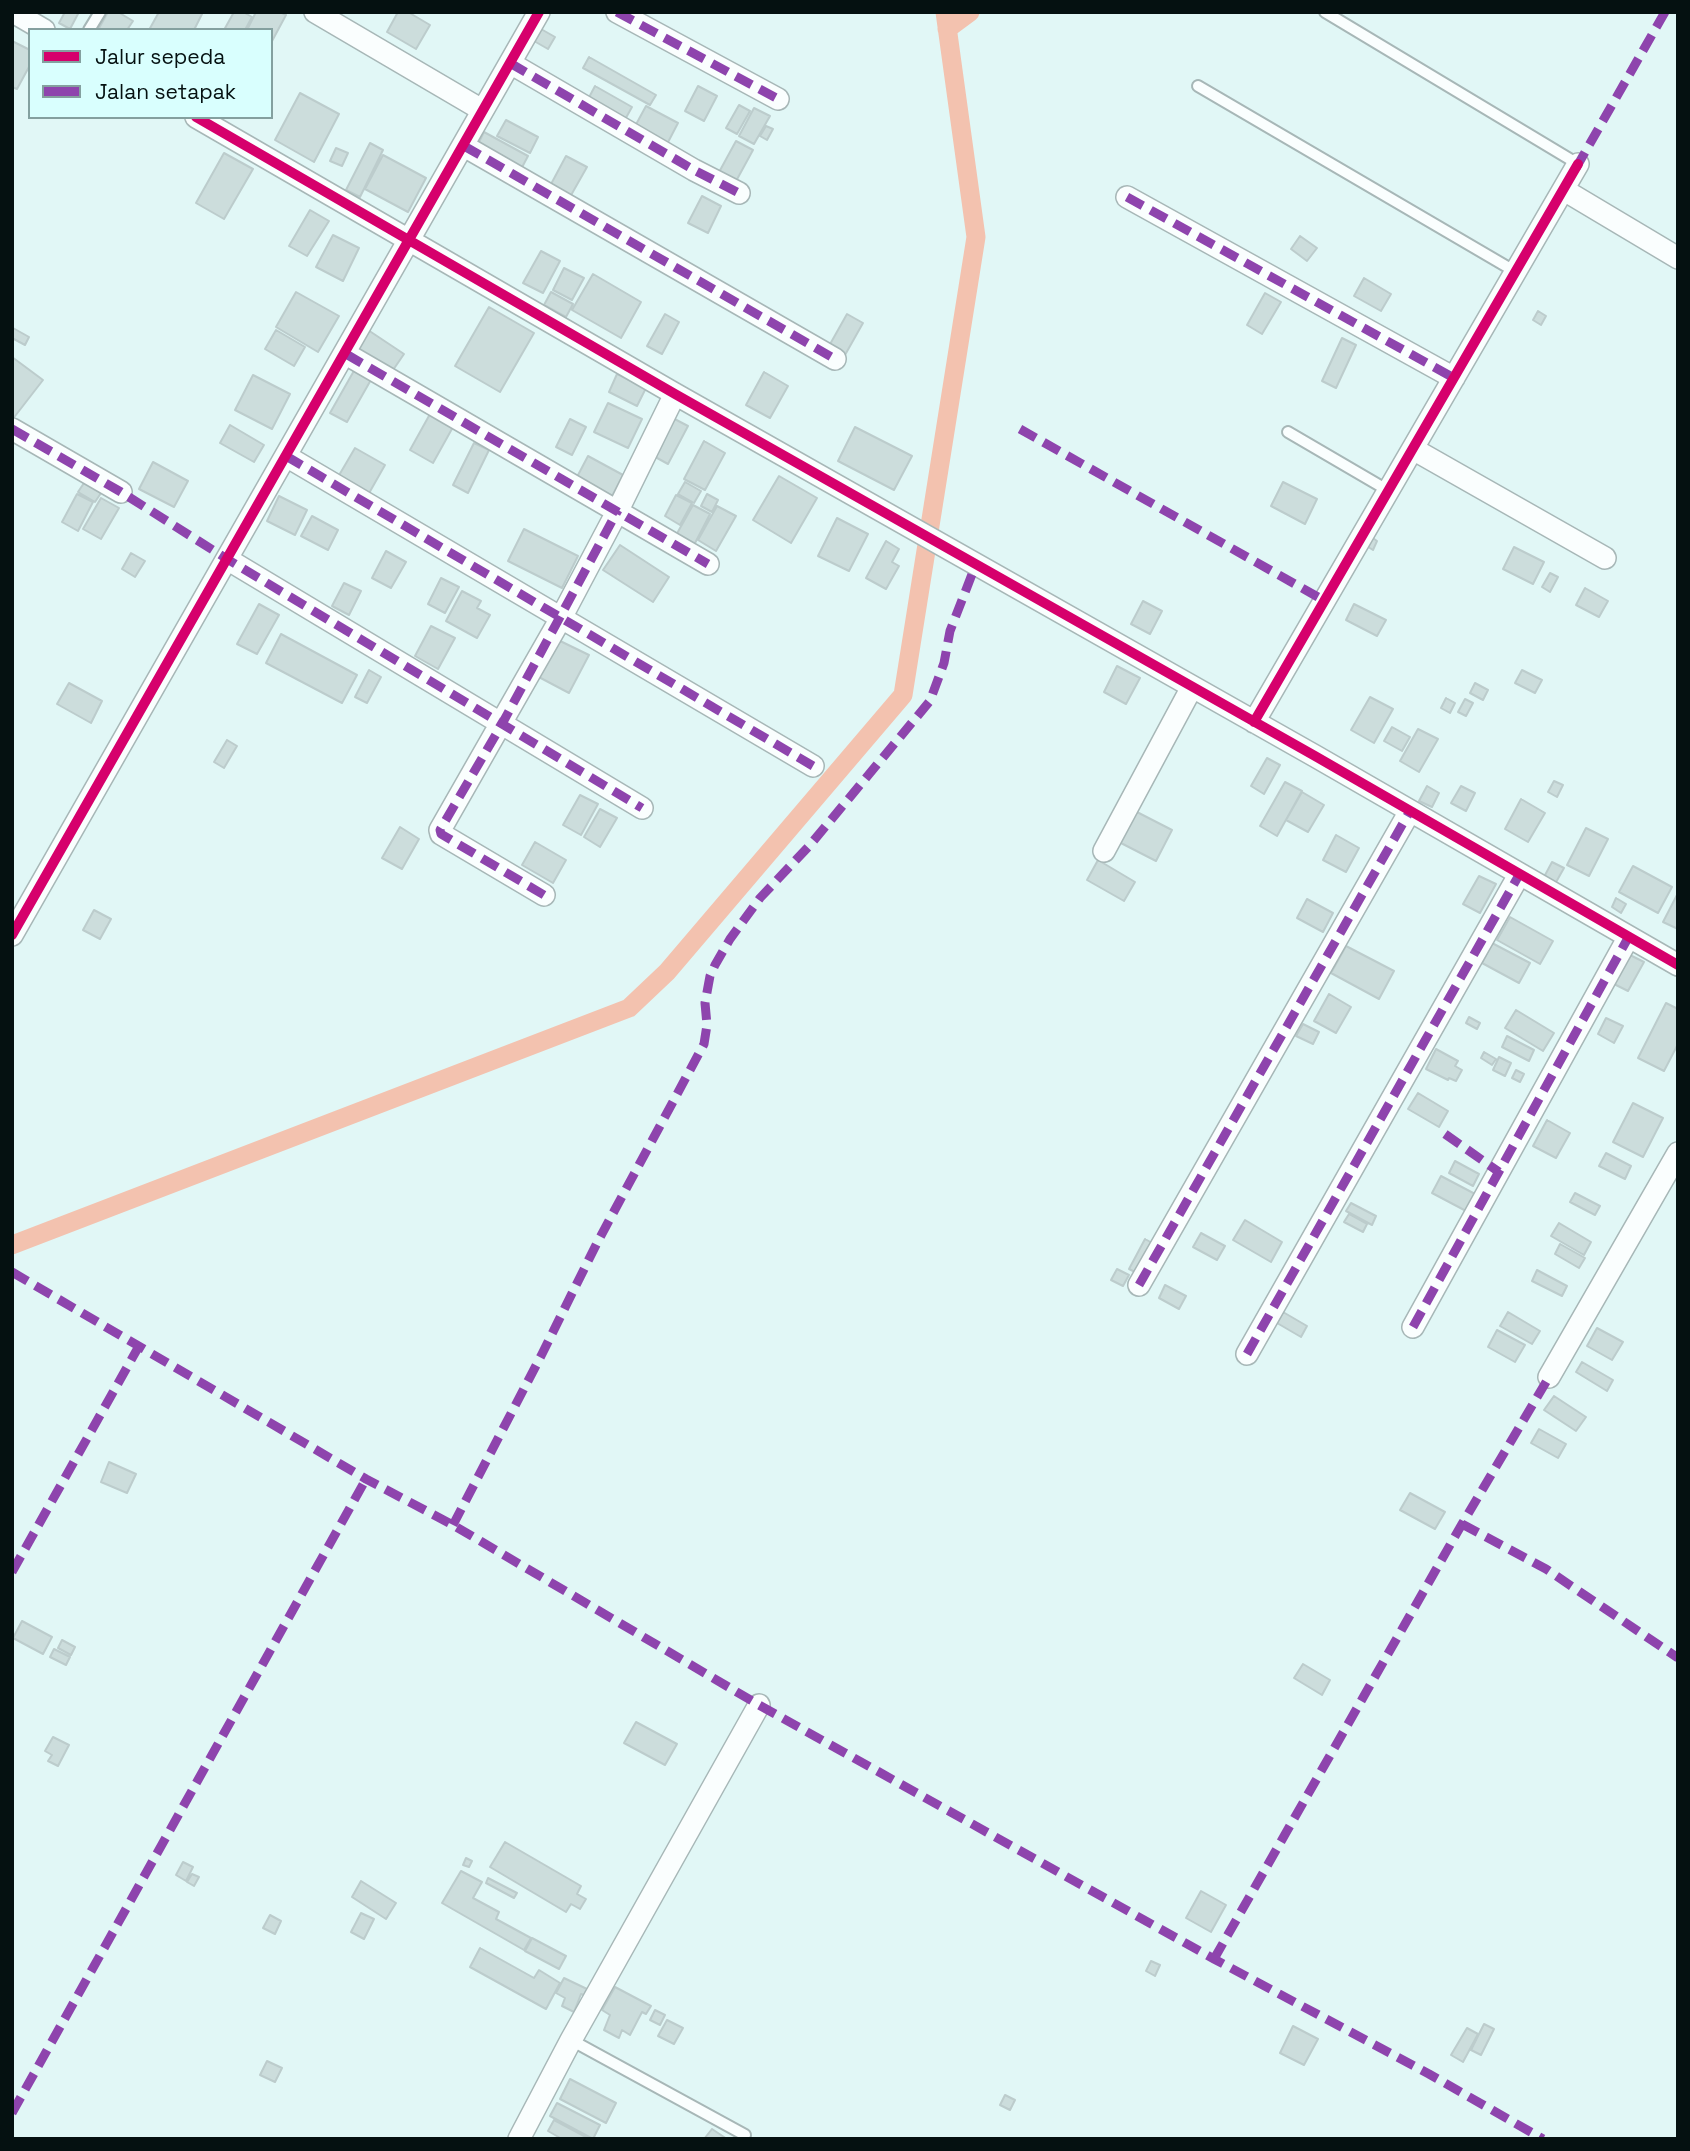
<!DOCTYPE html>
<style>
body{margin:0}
#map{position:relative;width:1690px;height:2151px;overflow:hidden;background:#e1f7f6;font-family:"Space Grotesk",sans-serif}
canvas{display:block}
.frame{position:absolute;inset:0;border:14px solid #051111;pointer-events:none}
.legend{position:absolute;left:28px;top:28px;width:245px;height:91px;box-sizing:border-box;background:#d9fffe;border:2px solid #84a09f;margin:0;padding:9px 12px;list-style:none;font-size:21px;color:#051111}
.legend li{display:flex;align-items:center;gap:14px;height:35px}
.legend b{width:35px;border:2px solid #84a09f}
</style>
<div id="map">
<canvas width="1690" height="2151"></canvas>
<div class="frame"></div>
<ul class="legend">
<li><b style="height:9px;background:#d6006c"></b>Jalur sepeda</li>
<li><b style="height:9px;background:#8e44ad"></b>Jalan setapak</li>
</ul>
</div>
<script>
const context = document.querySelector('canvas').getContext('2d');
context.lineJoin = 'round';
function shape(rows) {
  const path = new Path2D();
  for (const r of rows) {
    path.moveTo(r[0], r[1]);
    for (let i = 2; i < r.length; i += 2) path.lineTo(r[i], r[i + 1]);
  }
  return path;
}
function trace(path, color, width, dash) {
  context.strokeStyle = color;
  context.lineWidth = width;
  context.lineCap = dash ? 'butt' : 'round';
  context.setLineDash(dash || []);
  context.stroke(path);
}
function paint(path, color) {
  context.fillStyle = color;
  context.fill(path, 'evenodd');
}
trace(shape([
 [947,29,970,12],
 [12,1245,629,1008,667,972,903,695,976,237,945,12]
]), '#f3c2af', 19);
const building = shape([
 [65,12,79,12,70,29,59,23,65,12],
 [108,12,118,12,133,21,127,30,98,30,108,12],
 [159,12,203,12,194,30,149,30,159,12],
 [234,12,243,12,252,17,245,30,224,30,234,12],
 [256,12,280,12,286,15,271,43,271,30,247,30,256,12],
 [398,12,408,12,430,25,416,49,387,32,398,12],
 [541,29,555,37,548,49,534,41,541,29],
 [12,41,30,50,30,65,17,89,12,87,12,41],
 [589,57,656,95,650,105,583,68,589,57],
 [595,86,632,107,622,125,585,105,595,86],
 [698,86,717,96,704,121,685,111,698,86],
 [300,93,339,114,314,162,275,140,300,93],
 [739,105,750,111,737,134,726,128,739,105],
 [646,106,678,123,665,148,633,130,646,106],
 [754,108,770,116,754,144,739,136,754,108],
 [506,120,538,137,530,153,497,136,506,120],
 [766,126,773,129,767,140,760,136,766,126],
 [484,132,528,156,519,173,475,150,484,132],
 [736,141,753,150,735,183,718,174,736,141],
 [370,143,383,150,360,197,346,190,370,143],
 [336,148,348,153,342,166,330,161,336,148],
 [224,153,253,169,224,219,196,203,224,153],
 [383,155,426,178,408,212,365,189,383,155],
 [566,156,587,167,570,197,550,186,566,156],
 [702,196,721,206,708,233,688,223,702,196],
 [310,210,329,221,307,256,289,246,310,210],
 [333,235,359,248,343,281,316,267,333,235],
 [1300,236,1317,248,1307,261,1291,249,1300,236],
 [541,251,560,261,543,293,523,283,541,251],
 [564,268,584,278,572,300,553,290,564,268],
 [593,274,641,302,621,338,572,310,593,274],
 [1364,278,1391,294,1381,311,1354,296,1364,278],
 [296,292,339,316,318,352,276,327,296,292],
 [551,292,573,304,566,317,544,305,551,292],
 [1265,293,1281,302,1262,334,1247,325,1265,293],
 [489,307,534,333,500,392,455,366,489,307],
 [1538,311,1546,316,1541,325,1533,320,1538,311],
 [665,314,679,322,662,354,647,346,665,314],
 [847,314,863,323,845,355,829,346,847,314],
 [13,328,29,337,25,345,12,338,13,328],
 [365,328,404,354,391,373,352,347,365,328],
 [276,330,305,347,294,366,265,349,276,330],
 [1342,338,1356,345,1336,388,1322,381,1342,338],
 [12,357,43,380,12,420,12,357],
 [355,369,372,378,347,422,330,413,355,369],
 [764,372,788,386,770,418,746,405,764,372],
 [617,374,646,388,637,406,609,392,617,374],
 [253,375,290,394,272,429,235,410,253,375],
 [608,403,642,419,628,448,594,432,608,403],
 [430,414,453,427,433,463,410,450,430,414],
 [667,415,688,426,668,464,648,453,667,415],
 [570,419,586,427,572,455,556,447,570,419],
 [230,425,264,445,254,462,220,443,230,425],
 [855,427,912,456,894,490,838,461,855,427],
 [704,441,725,453,705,490,684,479,704,441],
 [474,443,489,450,468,493,453,485,474,443],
 [355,448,385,465,368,495,338,477,355,448],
 [588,456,623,475,612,496,577,477,588,456],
 [153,462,188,481,174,507,139,489,153,462],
 [779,476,817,498,791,543,753,520,779,476],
 [86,480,103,490,95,502,78,492,86,480],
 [685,482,701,491,694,503,678,494,685,482],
 [1283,482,1317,499,1305,524,1271,506,1283,482],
 [77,494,93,502,78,531,62,522,77,494],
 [707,494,718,500,712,512,701,506,707,494],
 [676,495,692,503,680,525,665,516,676,495],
 [279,496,307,510,295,535,267,521,279,496],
 [101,498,119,508,101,539,83,529,101,498],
 [693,505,710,514,693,547,675,537,693,505],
 [717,506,736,516,716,551,698,540,717,506],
 [312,516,338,530,328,550,301,536,312,516],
 [837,518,868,534,849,571,818,556,837,518],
 [524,529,578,556,562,588,508,561,524,529],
 [1370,536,1377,541,1373,550,1365,545,1370,536],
 [886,541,899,549,892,562,899,566,886,589,866,578,886,541],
 [620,545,669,577,653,602,603,570,620,545],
 [1514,547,1544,562,1533,584,1503,569,1514,547],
 [386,551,406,562,391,588,372,578,386,551],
 [131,553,145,561,135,577,122,569,131,553],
 [1550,573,1558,577,1550,592,1542,587,1550,573],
 [441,578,459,587,445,613,428,604,441,578],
 [344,583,361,591,349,615,332,606,344,583],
 [1585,588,1608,601,1599,617,1576,605,1585,588],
 [462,591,481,601,477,608,490,615,477,638,446,621,462,591],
 [1143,601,1162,611,1150,634,1131,624,1143,601],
 [259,604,279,615,257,654,237,644,259,604],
 [1354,604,1386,620,1377,636,1346,620,1354,604],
 [431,626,455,638,438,669,415,656,431,626],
 [281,634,357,675,342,703,266,663,281,634],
 [554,638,589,655,569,693,535,675,554,638],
 [1117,666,1140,678,1126,704,1104,692,1117,666],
 [369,670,381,677,367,703,355,697,369,670],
 [1522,670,1542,680,1535,693,1515,683,1522,670],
 [69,683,102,701,91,723,57,704,69,683],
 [1475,683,1488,690,1483,700,1470,693,1475,683],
 [1370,697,1393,709,1374,743,1351,730,1370,697],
 [1446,698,1455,703,1450,713,1441,708,1446,698],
 [1465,699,1473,703,1466,716,1458,712,1465,699],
 [1392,727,1410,737,1402,751,1384,741,1392,727],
 [1418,729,1438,739,1419,772,1400,761,1418,729],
 [227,740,237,746,224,768,214,762,227,740],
 [1267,758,1280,765,1264,794,1251,786,1267,758],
 [1554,781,1563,785,1557,797,1548,792,1554,781],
 [1285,782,1302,791,1277,836,1260,826,1285,782],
 [1427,786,1439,793,1432,807,1419,801,1427,786],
 [1461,786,1475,793,1466,811,1451,803,1461,786],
 [1302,792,1324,805,1308,832,1286,820,1302,792],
 [580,795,598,804,581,835,563,825,580,795],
 [1521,799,1545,813,1528,842,1505,829,1521,799],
 [600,809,617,818,600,847,584,837,600,809],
 [1133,810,1172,830,1156,861,1117,841,1133,810],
 [400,827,419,839,402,869,382,858,400,827],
 [1586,828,1608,839,1589,876,1567,865,1586,828],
 [1336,835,1359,848,1346,872,1323,860,1336,835],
 [535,842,566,860,553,883,522,865,535,842],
 [1098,860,1135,882,1124,901,1087,880,1098,860],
 [1552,862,1564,868,1555,884,1544,877,1552,862],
 [1633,866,1672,887,1658,913,1619,892,1633,866],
 [1479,876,1496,884,1480,913,1463,904,1479,876],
 [1678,893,1678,929,1663,922,1678,893],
 [1616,898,1626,904,1621,913,1612,907,1616,898],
 [1307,899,1333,913,1323,932,1297,918,1307,899],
 [94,910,111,919,100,939,83,930,94,910],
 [1510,917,1553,941,1540,964,1497,940,1510,917],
 [1492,943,1530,963,1519,983,1482,963,1492,943],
 [1346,946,1394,971,1379,999,1331,973,1346,946],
 [1626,953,1644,962,1628,991,1610,982,1626,953],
 [1329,994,1351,1007,1336,1033,1314,1021,1329,994],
 [1666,1003,1678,1009,1678,1044,1664,1071,1638,1058,1666,1003],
 [1516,1010,1554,1033,1543,1051,1505,1028,1516,1010],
 [1469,1017,1480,1023,1477,1029,1466,1023,1469,1017],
 [1606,1018,1623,1026,1614,1043,1598,1034,1606,1018],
 [1303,1024,1319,1032,1313,1044,1296,1036,1303,1024],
 [1507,1036,1534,1050,1529,1061,1502,1047,1507,1036],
 [1436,1049,1458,1061,1455,1066,1462,1070,1456,1081,1449,1078,1448,1080,1426,1069,1436,1049],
 [1484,1052,1496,1059,1492,1065,1481,1058,1484,1052],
 [1499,1057,1511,1063,1505,1076,1493,1070,1499,1057],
 [1516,1070,1524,1074,1520,1082,1512,1078,1516,1070],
 [1418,1093,1448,1111,1439,1127,1408,1109,1418,1093],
 [1633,1103,1663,1118,1643,1157,1613,1142,1633,1103],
 [1547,1120,1570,1133,1556,1158,1533,1146,1547,1120],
 [1606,1153,1631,1166,1625,1179,1599,1166,1606,1153],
 [1455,1161,1479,1174,1473,1186,1449,1173,1455,1161],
 [1441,1176,1477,1195,1468,1212,1432,1193,1441,1176],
 [1575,1193,1600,1206,1595,1215,1570,1202,1575,1193],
 [1351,1203,1376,1216,1372,1225,1346,1211,1351,1203],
 [1349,1214,1367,1224,1363,1232,1344,1222,1349,1214],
 [1245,1220,1282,1242,1271,1262,1233,1240,1245,1220],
 [1559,1223,1591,1242,1584,1255,1551,1236,1559,1223],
 [1201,1233,1225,1246,1217,1260,1193,1247,1201,1233],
 [1145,1239,1154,1244,1137,1273,1129,1269,1145,1239],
 [1560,1244,1585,1258,1579,1268,1555,1254,1560,1244],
 [1117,1269,1129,1275,1123,1286,1111,1280,1117,1269],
 [1537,1270,1567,1286,1562,1296,1532,1281,1537,1270],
 [1165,1285,1186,1296,1179,1309,1159,1298,1165,1285],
 [1283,1312,1307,1326,1301,1337,1277,1323,1283,1312],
 [1508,1312,1540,1331,1532,1344,1500,1326,1508,1312],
 [1597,1328,1623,1342,1612,1360,1587,1346,1597,1328],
 [1497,1330,1525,1345,1515,1362,1488,1347,1497,1330],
 [1582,1362,1613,1380,1607,1391,1576,1372,1582,1362],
 [1554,1396,1586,1417,1576,1431,1544,1410,1554,1396],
 [1539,1429,1566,1444,1558,1458,1531,1443,1539,1429],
 [109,1462,136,1474,127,1493,101,1482,109,1462],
 [1410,1493,1445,1512,1435,1529,1400,1510,1410,1493],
 [22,1621,52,1637,43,1654,13,1638,22,1621],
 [62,1640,75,1647,71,1655,58,1648,62,1640],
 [54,1649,70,1657,66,1665,50,1657,54,1649],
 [1303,1664,1330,1680,1322,1695,1294,1678,1303,1664],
 [636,1722,677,1744,665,1765,624,1743,636,1722],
 [53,1737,69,1745,58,1766,48,1761,52,1755,45,1751,53,1737],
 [505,1842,581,1886,577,1894,586,1899,580,1909,571,1904,566,1912,490,1867,505,1842],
 [466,1858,472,1861,469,1867,463,1865,466,1858],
 [183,1862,193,1867,186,1881,176,1875,183,1862],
 [461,1871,482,1882,473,1898,499,1912,496,1919,531,1938,524,1950,442,1903,461,1871],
 [192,1874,199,1877,194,1886,187,1882,192,1874],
 [488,1878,517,1893,514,1898,486,1883,488,1878],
 [361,1881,396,1903,386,1919,352,1897,361,1881],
 [1201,1891,1226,1905,1211,1932,1186,1918,1201,1891],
 [361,1913,374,1919,364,1939,351,1932,361,1913],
 [270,1915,281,1921,275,1934,263,1928,270,1915],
 [532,1938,566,1956,559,1969,525,1951,532,1938],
 [480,1948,534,1978,539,1970,560,1983,546,2009,470,1967,480,1948],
 [1151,1961,1160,1965,1155,1976,1146,1971,1151,1961],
 [564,1978,587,1989,584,1995,581,1994,574,2012,562,2006,565,1998,556,1993,564,1978],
 [615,1987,651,2006,646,2014,642,2012,630,2035,622,2030,619,2038,604,2030,610,2015,602,2010,615,1987],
 [655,2010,665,2015,660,2025,650,2020,655,2010],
 [667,2020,683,2028,674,2044,658,2036,667,2020],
 [1484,2024,1494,2029,1481,2055,1471,2050,1484,2024],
 [1293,2026,1318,2039,1304,2065,1280,2053,1293,2026],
 [1467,2028,1478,2034,1463,2062,1451,2055,1467,2028],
 [267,2061,282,2068,275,2082,260,2075,267,2061],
 [570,2079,616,2103,606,2123,560,2099,570,2079],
 [1005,2095,1015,2100,1010,2110,1000,2105,1005,2095],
 [557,2103,600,2125,593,2139,550,2116,557,2103],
 [554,2120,586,2137,585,2139,562,2139,548,2131,554,2120],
 [712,2129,727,2139,704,2139,712,2129]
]);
paint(building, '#ccdddc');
trace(building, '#bccccc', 2);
const service = shape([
 [1325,12,1578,164],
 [89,30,100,12],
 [1198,86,1516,272],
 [1288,432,1389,491],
 [571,2040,745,2135]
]);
const minor = shape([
 [13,12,44,30],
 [315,12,482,110],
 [617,12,778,99],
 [510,63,694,170,739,193],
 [196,117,675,394,1315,756,1678,965],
 [464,146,835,359],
 [1564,190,1678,258],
 [1127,197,1454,378],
 [346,354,708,564],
 [12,429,121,492],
 [1413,449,1605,558],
 [286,456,813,766],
 [227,559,642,808],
 [1254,722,1578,164],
 [1104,851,1192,687],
 [544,895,441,834,440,830,561,618,618,510,675,394],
 [12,935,539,12],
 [1139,1285,1410,811],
 [1413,1327,1628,938],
 [1247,1354,1519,875],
 [1549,1377,1678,1153],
 [519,2139,571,2040,759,1705]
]);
trace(service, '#a7b7b7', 14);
trace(minor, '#a7b7b7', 24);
trace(service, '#fafefe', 10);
trace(minor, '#fafefe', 21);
trace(shape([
 [617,12,778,99],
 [510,63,694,170,739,193],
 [464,146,835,359],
 [1576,168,1665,12],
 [1127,197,1454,378],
 [346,354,708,564],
 [12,429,121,492,227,559,642,808],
 [1020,429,1325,601],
 [286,456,813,766],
 [544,895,441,834,440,830,502,724,618,510],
 [1445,1134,1499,1172],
 [12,1272,366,1479,453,1525,759,1705,1214,1959,1429,2074,1543,2139],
 [1139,1285,1410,811],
 [1413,1327,1628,938],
 [1247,1354,1519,875],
 [1462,1524,1546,1569,1678,1658],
 [453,1525,542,1354,597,1243,704,1044,707,1025,705,1003,710,976,715,965,730,939,760,898,810,845,930,701,944,663,950,631,976,564],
 [12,1572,139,1346],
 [1214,1959,1462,1524,1549,1377],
 [12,2113,366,1479]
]), '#8e44ad', 9, [18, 9]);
trace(shape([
 [196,117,675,394,1315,756,1678,965],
 [1254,722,1578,164],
 [12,935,539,12]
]), '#d6006c', 10);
</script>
